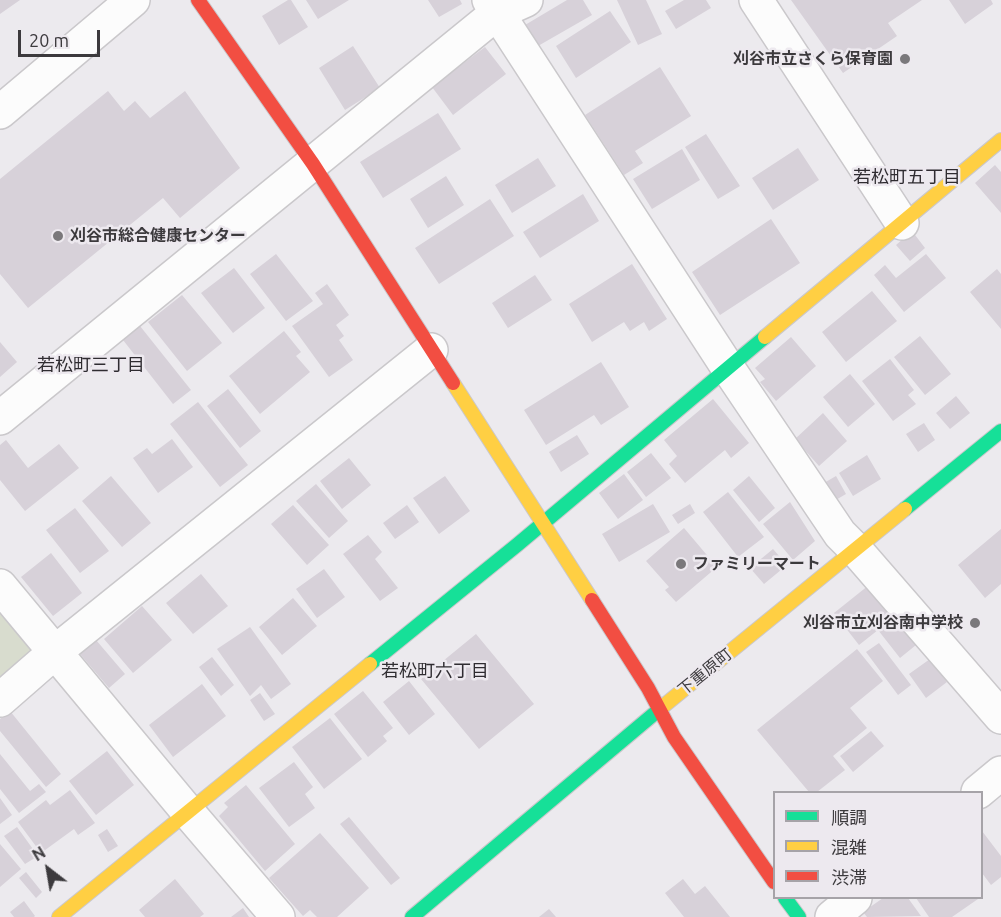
<!DOCTYPE html>
<meta charset="utf-8">
<style>
body{margin:0}
#map{position:relative;width:1001px;height:917px;overflow:hidden;background:#eceaee;font-family:Ubuntu,"Noto Sans JP",sans-serif}
canvas{display:block}
.legend{position:absolute;left:773px;top:791px;width:210px;height:108px;box-sizing:border-box;background:#ede9ef;border:2px solid #a6a3a8;margin:0;padding:8px 10px;list-style:none;font-size:18px;color:#3c3a3d}
.legend li{display:flex;align-items:center;gap:12px;height:30px}
.legend b{width:30px;border:2px solid #a6a3a8}
.north{position:absolute;left:18px;top:839px;width:60px;height:60px;-webkit-text-stroke:4px #ede9ef;paint-order:stroke;rotate:329deg;font-size:16px;font-weight:700;line-height:24px;text-align:center;color:#3c3a3d}
.north::after{content:'';display:block;margin:auto;width:21px;height:27px;background:#3c3a3d;clip-path:polygon(50% 0,100% 100%,50% 72%,0 100%)}
.scale{position:absolute;left:18px;top:30px;width:82px;height:27px;box-sizing:border-box;border:3px solid #3c3a3d;border-top:0;padding-left:8px;font-size:18px;line-height:21px;white-space:nowrap;color:#3c3a3d;-webkit-text-stroke:4px #ede9ef;paint-order:stroke}
</style>
<div id="map">
<canvas width="1001" height="917"></canvas>
<ul class="legend">
<li><b style="height:8px;background:#16e098"></b>順調</li>
<li><b style="height:8px;background:#ffcf43"></b>混雑</li>
<li><b style="height:8px;background:#f24e42"></b>渋滞</li>
</ul>
<div class="north">N</div>
<div class="scale">20 m</div>
</div>
<script>
const context = document.querySelector('canvas').getContext('2d');
context.lineJoin = 'round';
function paint(path, color) {
  context.fillStyle = color;
  context.fill(path, 'evenodd');
}
function shape(rows) {
  const path = new Path2D();
  for (const r of rows) {
    path.moveTo(r[0], r[1]);
    for (let i = 2; i < r.length; i += 2) path.lineTo(r[i], r[i + 1]);
  }
  return path;
}
function trace(path, color, width, dash) {
  context.strokeStyle = color;
  context.lineWidth = width;
  context.lineCap = dash ? 'butt' : 'round';
  context.setLineDash(dash || []);
  context.stroke(path);
}
function drawText(font, color, halo, rows, align = 'center') {
  context.font = font + ' Ubuntu,"Noto Sans JP",sans-serif';
  context.lineWidth = 5;
  context.setLineDash([]);
  context.textBaseline = 'middle';
  context.strokeStyle = halo;
  context.fillStyle = color;
  for (const [text, x, y, turn = 0] of rows) {
    context.save();
    context.translate(x, y);
    context.rotate((+turn || 0) * Math.PI / 180);
    context.textAlign = isNaN(turn) ? turn : align;
    if (halo) context.strokeText(text, 0, 0);
    context.fillText(text, 0, 0);
    context.restore();
  }
}
paint(shape([
 [0,612,34,651,0,679]
]), '#d8dcce');
paint(shape([
 [0,0,20,0,0,14],
 [288,0,291,0,308,27,279,45,262,16],
 [306,0,349,0,318,19],
 [428,0,460,0,462,4,439,17],
 [567,0,583,0,592,15,538,46,525,25],
 [617,0,646,0,662,34,638,45],
 [684,0,706,0,711,8,676,29,665,11],
 [791,0,922,0,888,23,897,36,843,73],
 [949,0,991,0,993,4,965,24],
 [610,11,631,42,576,78,556,46],
 [353,46,380,88,345,110,319,68],
 [485,47,506,74,453,115,432,87],
 [660,67,691,116,635,151,643,163,624,175,585,115],
 [108,91,124,111,135,101,150,118,185,91,240,168,180,218,163,198,28,308,0,274,0,179],
 [438,113,461,149,383,198,360,162],
 [706,134,740,186,718,199,685,147],
 [798,148,819,180,773,210,752,178],
 [682,149,700,180,652,209,633,179],
 [538,158,556,186,512,213,495,185],
 [995,165,1001,172,1001,213,975,183],
 [446,176,464,205,428,228,410,199],
 [583,194,599,221,540,258,523,232],
 [490,199,514,236,439,284,415,248],
 [771,219,800,263,720,315,692,272],
 [912,231,925,248,910,261,896,245],
 [276,254,313,301,286,321,250,274],
 [926,254,946,278,904,312,874,275,885,265,896,278],
 [632,264,667,319,649,331,644,322,630,331,624,322,592,342,569,304],
 [234,268,265,308,233,333,201,293],
 [997,269,1001,274,1001,329,970,292],
 [535,275,552,300,508,328,492,303],
 [327,284,349,315,336,325,344,336,339,340,353,360,329,377,292,326,323,304,315,293],
 [872,291,897,321,846,362,822,332],
 [182,295,222,343,187,371,148,322],
 [140,326,191,390,173,404,123,340],
 [284,331,301,352,296,356,310,372,260,414,229,376],
 [920,336,951,374,925,395,894,357],
 [791,337,816,366,776,401,760,382,765,379,755,368],
 [0,342,17,362,0,377],
 [890,359,914,390,908,395,916,404,893,421,862,381],
 [601,362,629,407,601,425,594,415,546,445,524,410],
 [850,374,875,404,848,427,823,397],
 [228,389,261,431,240,448,207,406],
 [956,396,970,413,950,429,936,413],
 [713,399,749,443,731,458,725,450,685,483,669,464,677,456,664,440],
 [198,402,248,465,220,487,170,424],
 [823,413,847,441,819,466,795,439],
 [924,423,935,440,918,452,906,434],
 [577,435,589,454,561,472,549,452],
 [172,439,193,467,158,493,133,458,147,448,152,454],
 [6,440,28,468,59,444,79,468,25,511,0,480,0,445],
 [651,453,671,478,646,497,627,472],
 [867,455,881,479,853,496,839,473],
 [349,458,371,485,342,509,320,481],
 [624,474,643,500,618,519,599,493],
 [111,476,151,523,122,547,82,501],
 [445,476,470,511,439,534,413,498],
 [749,476,775,508,759,522,733,490],
 [836,476,846,494,834,501,824,483],
 [316,484,348,521,329,538,296,501],
 [728,492,764,537,738,557,703,512],
 [790,502,815,541,793,560,763,524],
 [653,504,670,532,619,562,602,534],
 [690,504,695,513,678,524,672,515],
 [293,505,329,545,307,565,271,524],
 [407,505,419,522,395,539,383,523],
 [75,508,109,551,80,573,46,530],
 [684,528,717,567,676,602,665,590,669,587,646,561],
 [1001,529,1001,584,985,598,958,565],
 [368,535,382,552,375,559,398,588,380,601,343,554],
 [773,549,787,565,764,584,750,568],
 [51,553,82,593,53,616,21,577],
 [324,569,345,597,317,618,296,589],
 [201,574,228,606,193,634,166,603],
 [869,585,916,645,900,658,878,630,859,645,834,613],
 [293,598,317,626,282,655,259,627],
 [142,606,172,640,133,673,104,639],
 [250,627,291,684,271,699,261,685,250,696,217,649],
 [476,634,534,704,479,749,421,679],
 [96,640,125,674,109,688,80,654],
 [879,643,911,685,898,695,866,652],
 [857,649,883,681,850,708,867,728,833,756,845,770,817,792,809,792,757,730],
 [212,657,234,685,221,696,199,667],
 [930,659,947,682,926,698,909,674],
 [409,681,435,714,409,735,383,702],
 [202,684,226,716,173,757,149,725],
 [363,691,393,728,383,736,387,741,368,757,334,714],
 [260,693,275,714,264,721,250,700],
 [10,711,61,774,46,787,0,731,0,719],
 [330,718,362,759,324,789,292,747],
 [871,731,884,746,853,772,840,756],
 [107,751,134,785,96,815,69,781],
 [0,754,30,791,39,784,46,792,19,813,0,789],
 [294,762,313,787,305,794,315,808,289,827,259,788],
 [246,785,295,844,265,871,219,816,228,807,224,803],
 [70,790,95,823,78,835,74,829,41,853,18,822,46,800,50,805],
 [0,798,12,815,0,824],
 [349,817,400,878,391,885,340,824],
 [17,827,38,856,25,864,4,836],
 [107,829,118,846,108,852,98,835],
 [982,831,1001,856,1001,877,991,885,982,873],
 [320,833,369,888,337,917,317,917,310,910,303,916,269,878],
 [0,844,21,869,0,887],
 [26,872,42,892,36,898,19,878],
 [175,879,204,914,200,917,145,917,139,910],
 [683,879,695,894,705,886,730,917,684,917,665,893],
 [883,898,908,898,921,916,867,917,863,912],
 [916,898,977,898,978,899,952,917,929,917],
 [24,901,35,916,34,917,14,917,10,912],
 [243,908,249,917,231,917],
 [549,909,556,917,539,917]
]), '#d7d1d9');
const street = shape([
 [489,0,728,368,840,534,856,550,1001,717],
 [756,0,902,223],
 [0,112,133,0],
 [0,418,497,13,526,0],
 [0,586,188,812,278,917],
 [0,700,55,652,431,350],
 [978,792,1001,773],
 [832,917,855,898]
]);
const fast = shape([
 [905,509,1001,431],
 [370,664,517,545,765,337],
 [785,898,799,917],
 [412,917,661,708]
]);
const slow = shape([
 [765,337,1001,140],
 [453,383,592,600],
 [661,708,905,509],
 [59,917,370,664]
]);
const jam = shape([
 [198,0,313,164,453,383],
 [592,600,648,688,674,737,774,882]
]);
trace(street, '#cac8cb', 36);
trace(fast, '#cac8cb', 16);
trace(slow, '#cac8cb', 16);
trace(jam, '#cac8cb', 16);
trace(street, '#fcfcfc', 33);
trace(fast, '#16e098', 14);
trace(slow, '#ffcf43', 14);
trace(jam, '#f24e42', 14);
for (const [x, y, r, color] of [
 [905,59,6,"#7a787b"],
 [58,236,6,"#7a787b"],
 [681,564,6,"#7a787b"],
 [975,623,6,"#7a787b"]
]) {
  const dot = new Path2D();
  dot.arc(x, y, r, 0, 2 * Math.PI);
  context.fillStyle = color;
  context.fill(dot);
  trace(dot, '#ede9ef', 2);
}
drawText('bold 16px', '#3c3a3d', '#ede9ef', [
 ["刈谷市立さくら保育園",893,59],
 ["刈谷市総合健康センター",70,236,"left"],
 ["ファミリーマート",693,564,"left"],
 ["刈谷市立刈谷南中学校",963,623]
], 'right');
drawText('16px', '#3c3a3d', '#ede9ef', [
 ["下重原町",705,672,-39]
]);
drawText('18px', '#2f2c31', '#ede9ef', [
 ["若松町五丁目",907,177],
 ["若松町三丁目",91,365],
 ["若松町六丁目",435,671]
]);
</script>
